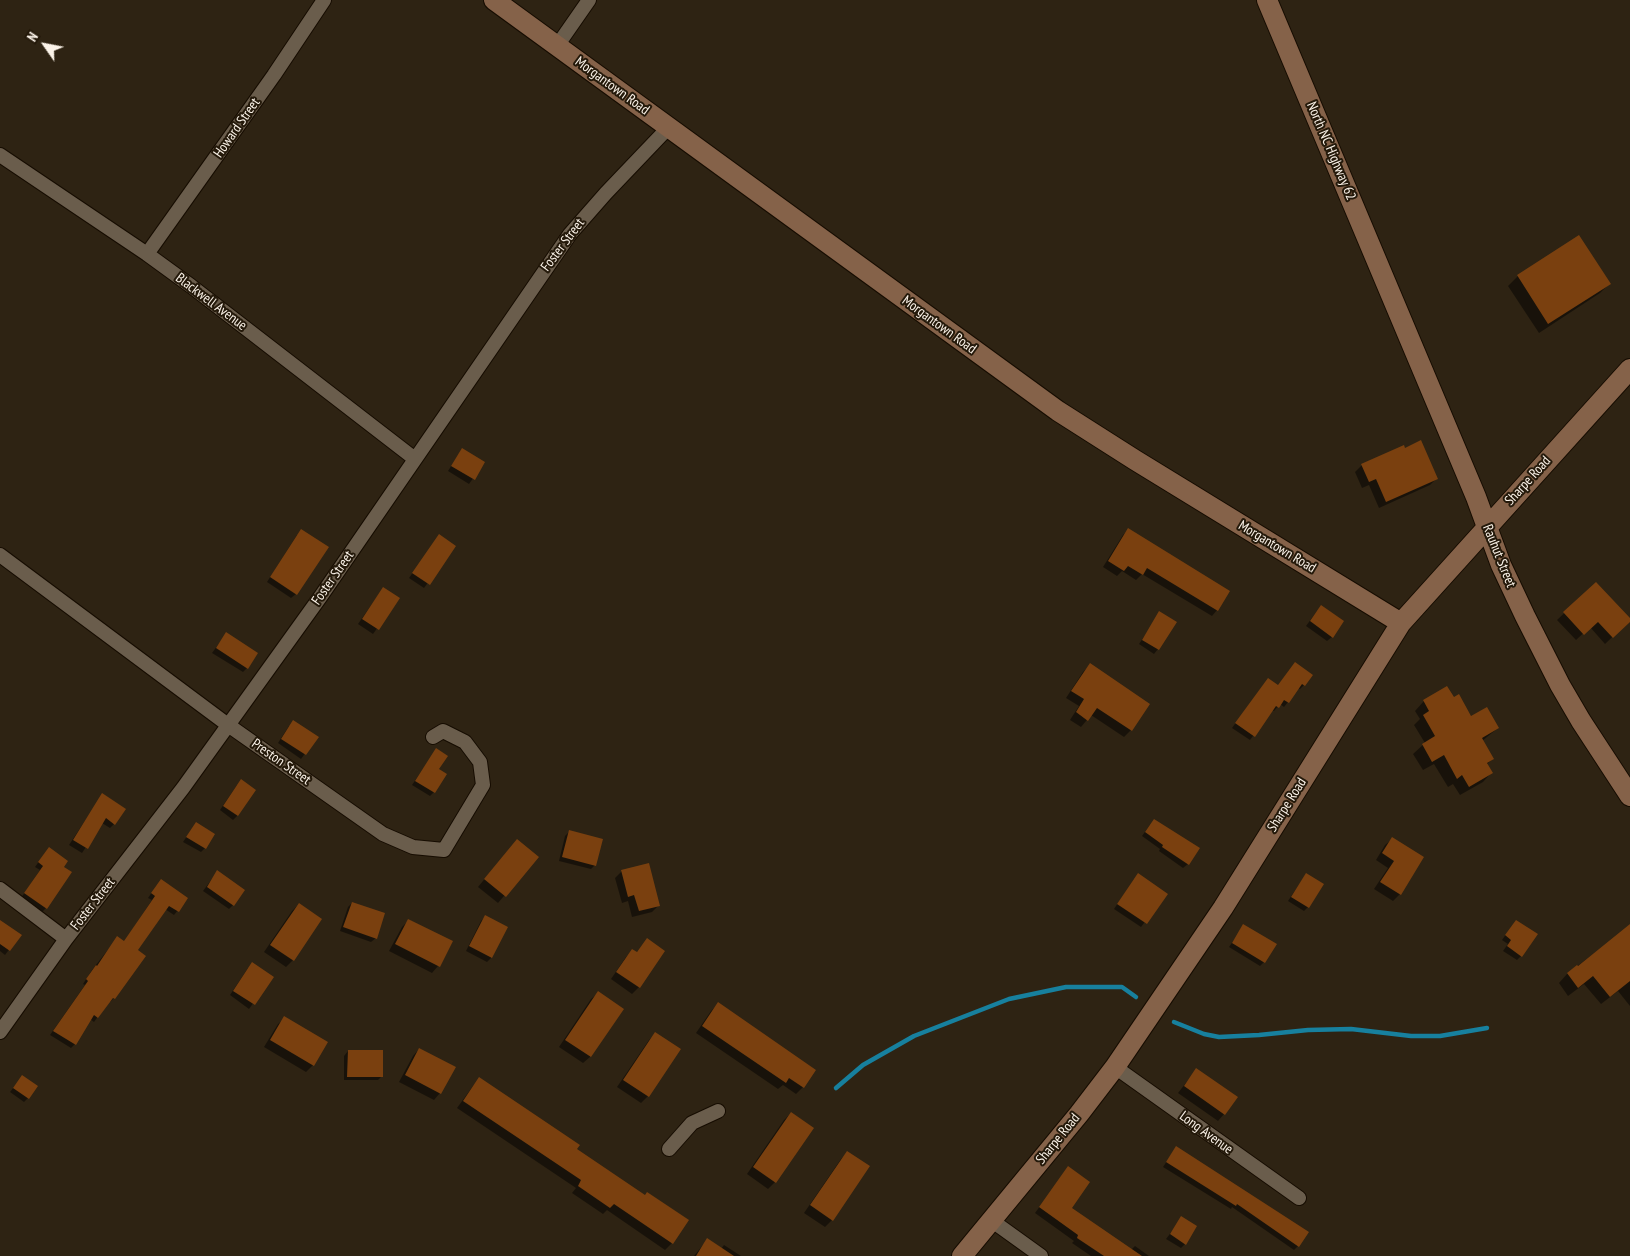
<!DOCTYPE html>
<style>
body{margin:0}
#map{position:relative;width:1630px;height:1256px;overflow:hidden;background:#2e2313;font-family:"PT Sans Narrow",sans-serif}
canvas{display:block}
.north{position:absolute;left:20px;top:20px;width:50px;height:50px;-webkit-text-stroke:4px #24190a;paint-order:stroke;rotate:303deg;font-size:14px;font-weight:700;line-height:20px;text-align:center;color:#fbf3e9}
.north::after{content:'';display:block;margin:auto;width:18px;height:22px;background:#fbf3e9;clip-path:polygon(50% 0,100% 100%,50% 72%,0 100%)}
</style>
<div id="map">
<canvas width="1630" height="1256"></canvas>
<div class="north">N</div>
</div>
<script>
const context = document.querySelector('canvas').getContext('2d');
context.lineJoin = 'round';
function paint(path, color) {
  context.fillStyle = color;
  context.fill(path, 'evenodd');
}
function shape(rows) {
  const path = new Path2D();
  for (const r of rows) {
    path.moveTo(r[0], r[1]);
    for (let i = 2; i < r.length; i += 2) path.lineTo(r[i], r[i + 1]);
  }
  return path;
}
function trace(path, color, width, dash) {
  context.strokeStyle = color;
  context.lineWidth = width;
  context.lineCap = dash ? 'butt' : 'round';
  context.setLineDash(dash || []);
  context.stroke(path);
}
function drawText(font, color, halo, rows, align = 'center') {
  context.font = font + ' "PT Sans Narrow",sans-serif';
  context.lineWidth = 4;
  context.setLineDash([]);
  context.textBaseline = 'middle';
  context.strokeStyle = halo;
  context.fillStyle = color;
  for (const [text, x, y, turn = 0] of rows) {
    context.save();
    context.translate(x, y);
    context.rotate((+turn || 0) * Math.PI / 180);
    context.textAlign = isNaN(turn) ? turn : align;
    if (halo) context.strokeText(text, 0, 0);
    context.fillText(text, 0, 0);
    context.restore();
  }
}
paint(shape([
 [1579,237,1609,284,1600,293,1539,333,1508,286,1518,276],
 [462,449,484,463,469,484,448,471],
 [1362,465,1437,478,1430,485,1379,508,1369,485,1362,488,1355,472],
 [1129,529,1217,610,1212,616,1142,574,1136,580,1122,571,1117,576,1103,567,1123,535],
 [297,535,296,594,291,598,267,582],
 [439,536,455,546,424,588,409,578],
 [1596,583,1630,620,1605,644,1590,627,1576,640,1557,620],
 [383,588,399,598,373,634,358,624],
 [1317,611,1332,637,1327,641,1306,626],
 [1160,613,1158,649,1154,654,1139,644],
 [226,634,247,668,243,672,212,653],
 [1090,665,1131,730,1124,737,1091,715,1081,727,1070,720,1079,706,1066,698,1083,672],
 [1291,668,1304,685,1300,689,1298,688,1288,702,1284,707,1280,704,1274,711,1272,710,1250,740,1232,728,1264,684,1278,686],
 [1453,699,1471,718,1498,728,1482,741,1493,759,1487,764,1492,772,1483,782,1460,795,1453,784,1448,787,1434,764,1423,770,1413,754,1425,743,1414,725,1420,719,1415,711,1424,701],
 [289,726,317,737,301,759,278,743],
 [436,750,438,770,434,792,430,796,412,785],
 [237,785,238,815,233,820,220,810],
 [102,795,114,824,110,828,102,823,82,853,69,845],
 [196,823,205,848,201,852,183,842],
 [1150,825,1188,864,1183,868,1159,851,1160,849,1142,836],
 [569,832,595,865,591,869,559,861,565,836],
 [1392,839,1423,858,1400,894,1393,901,1374,889,1388,868,1376,860,1385,845],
 [511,847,537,857,498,903,478,887],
 [45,853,46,908,42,912,21,898,40,870,35,867],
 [622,871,659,905,652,912,632,917,628,901,622,903,615,878],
 [217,872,233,905,229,909,203,891],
 [1306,874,1308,907,1304,911,1288,901],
 [1134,879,1166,894,1141,927,1114,909],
 [157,885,187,899,174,915,165,909,136,951,114,998,110,1002,109,1001,94,1022,90,1019,75,1044,71,1048,50,1035,85,985,83,984,92,970,114,942,124,942,152,900,148,898],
 [352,903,376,938,371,942,340,931,348,907],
 [299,904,293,960,286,967,264,952,292,911],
 [485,917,491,958,487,962,466,951,481,921],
 [409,920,451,942,438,966,432,973,389,951,402,927],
 [0,922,20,935,5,955,0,951],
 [1244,926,1264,962,1260,966,1229,947],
 [1512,926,1521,956,1517,960,1503,951,1508,944,1502,940],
 [1630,926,1630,1006,1618,991,1601,1004,1584,984,1568,996,1559,983,1567,974],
 [647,940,663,951,639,987,632,994,611,979,626,957,633,951,636,953],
 [248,968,272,977,249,1009,230,995],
 [598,993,622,1009,590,1057,583,1063,559,1047,591,999],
 [718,1004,803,1087,796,1094,783,1085,778,1089,696,1033,711,1011],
 [285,1018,313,1065,306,1072,264,1047,278,1024],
 [656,1033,648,1096,641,1103,617,1087,649,1040],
 [419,1049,440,1093,434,1100,399,1082,413,1056],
 [348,1051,382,1076,378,1080,344,1080,344,1056],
 [1196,1070,1224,1114,1218,1121,1178,1093],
 [22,1077,28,1098,24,1102,10,1092],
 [479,1079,575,1149,672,1243,665,1250,607,1210,603,1214,572,1193,576,1188,457,1108,473,1086],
 [791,1113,775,1182,768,1189,747,1174,784,1120],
 [1173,1152,1298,1246,1294,1250,1232,1207,1231,1209,1163,1167],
 [847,1153,832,1220,825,1227,804,1213,841,1159],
 [1068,1168,1071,1209,1131,1250,1135,1246,1149,1256,1091,1256,1072,1243,1074,1241,1035,1213],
 [1182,1218,1185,1244,1181,1248,1166,1239],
 [707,1240,721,1249,724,1245,741,1256,694,1256]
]), '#0007');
trace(shape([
 [1174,1022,1204,1034,1219,1037,1259,1035,1308,1030,1351,1029,1411,1036,1440,1036,1487,1028],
 [836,1088,863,1065,914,1036,1009,999,1066,987,1122,987,1136,997]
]), '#17809e', 4.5);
paint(shape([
 [1579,235,1611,284,1548,324,1517,275],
 [1421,440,1438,479,1386,502,1376,479,1369,482,1361,464,1404,445,1405,448],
 [462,448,485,462,475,480,451,466],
 [1128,528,1230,591,1218,611,1147,568,1143,575,1128,566,1124,571,1108,561],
 [301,529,329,547,297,595,270,577],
 [439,534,456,546,430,585,412,573],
 [1596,582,1630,618,1630,622,1613,638,1598,622,1584,635,1563,612],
 [383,587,400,598,379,630,362,619],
 [1321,605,1344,621,1333,638,1310,621],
 [1159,611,1177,622,1159,650,1142,640],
 [226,632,258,653,248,669,216,648],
 [1295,662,1313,675,1305,686,1302,684,1289,703,1284,700,1279,708,1276,706,1255,737,1235,723,1268,678,1278,685],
 [1090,663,1150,704,1132,731,1097,708,1088,721,1076,712,1084,699,1071,691],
 [1447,686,1454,697,1459,694,1471,716,1487,707,1499,728,1482,738,1494,759,1487,763,1493,773,1469,787,1462,775,1457,779,1444,755,1432,762,1422,744,1435,736,1423,715,1429,711,1423,700],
 [293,720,319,737,306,755,281,739],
 [436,748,448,756,439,769,447,774,435,793,415,781],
 [241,779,256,790,238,816,223,806],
 [102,793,126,809,115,825,106,818,88,849,73,840],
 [1154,819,1200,848,1189,865,1162,847,1163,845,1145,832],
 [196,822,215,834,206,849,186,837],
 [569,830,603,839,596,866,562,857],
 [1392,837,1424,857,1401,895,1380,882,1394,861,1382,853],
 [517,839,539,857,506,897,484,879],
 [49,847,68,861,64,867,72,872,47,909,24,893,43,866,38,862],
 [649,863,660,906,639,911,634,895,628,897,621,870],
 [217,870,245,890,234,906,207,887],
 [1138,873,1168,894,1147,924,1117,904],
 [1306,873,1324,884,1309,908,1291,897],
 [161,879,188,898,179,912,169,906,138,950,146,956,115,999,113,998,98,1018,94,1015,76,1045,53,1031,88,981,86,979,96,965,97,966,117,936,124,941,155,896,151,893],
 [352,902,385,913,377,939,343,927],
 [299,903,322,919,294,961,270,945],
 [485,915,508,927,492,958,469,946],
 [408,919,453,941,440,967,395,944],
 [0,920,22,935,10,951,0,944],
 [1516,920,1538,934,1522,957,1507,946,1511,940,1505,935],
 [1243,924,1277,944,1265,963,1232,943],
 [1630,924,1630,981,1610,997,1593,976,1578,988,1567,973,1577,965,1578,966],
 [647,938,665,951,640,988,616,972,632,949,637,952],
 [252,962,274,977,255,1005,233,991],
 [598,991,624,1009,591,1057,565,1040],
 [718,1002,816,1070,804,1088,789,1078,786,1083,702,1026],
 [284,1016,328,1042,314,1066,270,1040],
 [655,1032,681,1049,649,1097,623,1080],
 [419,1048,456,1067,441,1094,405,1075],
 [348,1050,383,1050,383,1077,347,1077],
 [1196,1068,1238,1097,1225,1115,1184,1086],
 [22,1075,38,1086,29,1099,13,1088],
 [479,1077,580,1145,577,1149,645,1195,647,1192,689,1220,673,1244,614,1204,610,1208,578,1186,581,1180,463,1101],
 [791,1112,814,1128,776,1183,753,1167],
 [1176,1146,1309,1232,1299,1247,1237,1204,1236,1206,1166,1162],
 [847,1151,870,1166,833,1221,810,1205],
 [1068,1166,1090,1182,1072,1208,1142,1256,1104,1256,1077,1238,1078,1235,1039,1207],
 [1181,1216,1197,1226,1186,1245,1170,1234],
 [707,1238,734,1256,696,1256]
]), '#7a400f');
const street = shape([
 [557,46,589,0],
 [0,155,147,254,191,286,415,459],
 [147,254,274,75,324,0],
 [0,555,228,725,383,834,413,847,444,850,483,785,480,762,465,742,443,731,433,737],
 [0,889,66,939],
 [0,1032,66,939,183,788,321,596,570,234,606,193,668,128],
 [1115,1067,1299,1198],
 [669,1149,692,1123,718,1111],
 [991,1220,1041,1256]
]);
const secondary = shape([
 [494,0,1058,411,1135,460,1401,623],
 [1267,0,1476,497,1501,565,1525,616,1560,685,1581,721,1630,796],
 [962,1256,1079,1114,1115,1067,1223,908,1401,623,1630,369]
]);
trace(street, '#160c01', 16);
trace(secondary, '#160c01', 22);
trace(street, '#6a5d4c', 14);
trace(secondary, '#856249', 20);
drawText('14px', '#fbf3e9', '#24190a', [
 ["Morgantown Road",612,86,36],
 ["Howard Street",237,128,-55],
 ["North NC Highway 62",1331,151,67],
 ["Foster Street",563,245,-53],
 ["Blackwell Avenue",211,302,37],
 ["Morgantown Road",939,325,36],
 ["Sharpe Road",1528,481,-48],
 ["Morgantown Road",1277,547,31],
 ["Rauhut Street",1499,556,68],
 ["Foster Street",333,578,-55],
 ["Preston Street",281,762,35],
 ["Sharpe Road",1287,805,-58],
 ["Foster Street",93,904,-52],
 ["Long Avenue",1206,1133,36],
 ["Sharpe Road",1058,1139,-51]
]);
</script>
